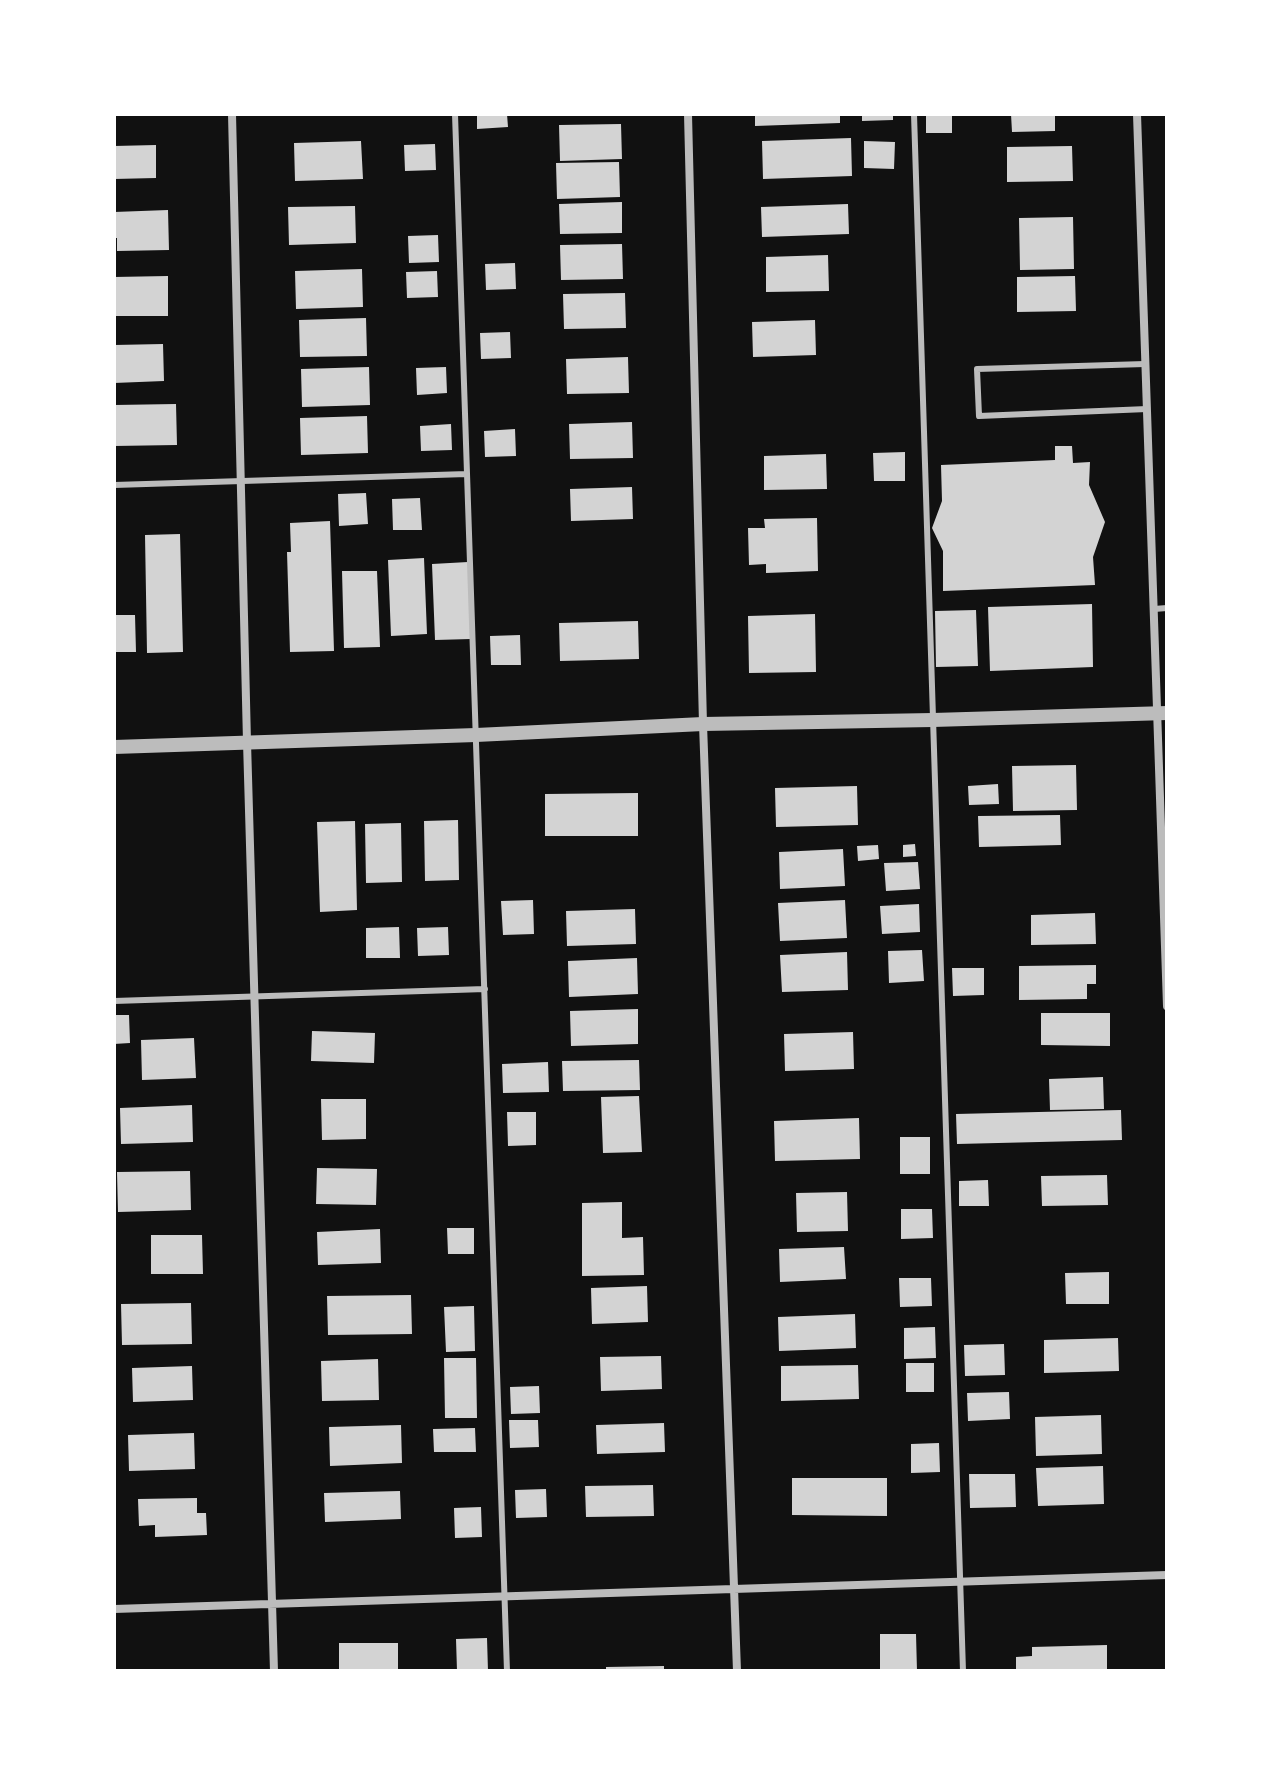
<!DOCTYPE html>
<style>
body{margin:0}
#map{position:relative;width:1281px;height:1785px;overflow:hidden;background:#111;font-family:Mulish,sans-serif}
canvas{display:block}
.frame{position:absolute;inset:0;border:116px solid #fff;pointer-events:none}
</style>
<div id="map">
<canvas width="1281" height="1785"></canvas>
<div class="frame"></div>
</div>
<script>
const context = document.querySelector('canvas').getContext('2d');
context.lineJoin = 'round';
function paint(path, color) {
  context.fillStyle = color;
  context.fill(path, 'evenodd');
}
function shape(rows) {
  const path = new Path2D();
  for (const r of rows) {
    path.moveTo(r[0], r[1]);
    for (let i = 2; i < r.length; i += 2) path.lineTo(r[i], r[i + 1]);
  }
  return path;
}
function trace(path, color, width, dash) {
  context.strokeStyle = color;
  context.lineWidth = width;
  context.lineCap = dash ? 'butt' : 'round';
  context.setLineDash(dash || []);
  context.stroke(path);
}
paint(shape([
 [477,114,507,114,508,127,477,129],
 [755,114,840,114,840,123,755,126],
 [862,114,893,114,893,120,862,121],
 [926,114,952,114,952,133,926,133],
 [1011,114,1055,114,1055,131,1012,132],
 [621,124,622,159,560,161,559,125],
 [851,138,852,176,763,179,762,141],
 [361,141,363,179,295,181,294,143],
 [864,141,895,142,894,169,864,168],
 [435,144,436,170,405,171,404,145],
 [156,145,156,178,114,179,114,146],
 [1072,146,1073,181,1007,182,1007,147],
 [619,162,620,197,557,199,556,163],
 [622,202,622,233,560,234,559,204],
 [848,204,849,234,762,237,761,207],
 [355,206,356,243,289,245,288,207],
 [168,210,169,250,117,251,117,238,114,238,114,212],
 [1073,217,1074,269,1020,270,1019,218],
 [438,235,439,262,409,263,408,236],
 [622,244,623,279,561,280,560,245],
 [828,255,829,291,766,292,766,257],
 [515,263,516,289,486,290,485,264],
 [362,269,363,307,296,309,295,271],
 [437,271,438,297,407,298,406,272],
 [168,276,168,316,114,316,114,277],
 [1075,276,1076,311,1017,312,1017,277],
 [625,293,626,328,564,329,563,294],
 [366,318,367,356,300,357,299,320],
 [815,320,816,355,753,357,752,322],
 [510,332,511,358,481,359,480,333],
 [163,344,164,381,114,383,114,345],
 [628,357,629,393,567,394,566,359],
 [369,367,370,405,302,407,301,369],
 [446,367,447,393,417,395,416,368],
 [176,404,177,445,114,446,114,405],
 [367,416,368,453,301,455,300,418],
 [632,422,633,458,570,459,569,424],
 [451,424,452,450,421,451,420,426],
 [515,429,516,456,485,457,484,431],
 [1055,446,1072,446,1073,463,1090,462,1089,485,1105,522,1093,557,1095,585,943,591,943,551,932,528,942,501,941,465,1055,460],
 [905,452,905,481,874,481,873,453],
 [826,454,827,489,764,490,764,456],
 [632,487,633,519,571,521,570,489],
 [366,493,368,524,339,526,338,494],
 [420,498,422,530,393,530,392,499],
 [817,518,818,571,766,573,766,564,749,565,748,528,765,528,764,519],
 [330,521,334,651,290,652,287,552,291,552,290,523],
 [180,534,183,652,147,653,145,535],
 [424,558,427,634,391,636,388,560],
 [468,562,471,639,435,640,432,564],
 [342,571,377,571,380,647,344,648],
 [1092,604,1093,667,990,671,988,607],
 [976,610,978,666,936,667,935,611],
 [815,614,816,672,749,673,748,616],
 [114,615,135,615,136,652,114,652],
 [638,621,639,659,560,661,559,623],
 [520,635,521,665,491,665,490,636],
 [1076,765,1077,810,1013,811,1012,766],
 [998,784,999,804,969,805,968,786],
 [857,786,858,825,776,827,775,788],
 [638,793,638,836,545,836,545,794],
 [1060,815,1061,845,979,847,978,816],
 [458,820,459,880,425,881,424,821],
 [355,821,357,910,320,912,317,822],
 [401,823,402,882,366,883,365,824],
 [915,844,916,856,903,857,903,845],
 [878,845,879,859,858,861,857,846],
 [843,849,845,886,780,889,779,852],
 [918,862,920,889,886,891,884,863],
 [533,900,534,934,503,935,501,901],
 [845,900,847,938,780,941,778,903],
 [919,904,920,932,882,934,880,906],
 [635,909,636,944,567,946,566,911],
 [1095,913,1096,944,1031,945,1031,915],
 [399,927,400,958,366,958,366,928],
 [448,927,449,955,418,956,417,928],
 [922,950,924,981,889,983,888,951],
 [847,952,848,990,782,992,780,955],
 [637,958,638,994,569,997,568,961],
 [1096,965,1096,984,1087,984,1087,999,1019,1000,1019,966],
 [952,968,984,968,984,995,953,996],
 [638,1009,638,1044,571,1046,570,1011],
 [1041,1013,1110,1013,1110,1046,1041,1045],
 [114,1015,129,1015,130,1043,114,1044],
 [312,1031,375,1033,374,1063,311,1061],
 [853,1032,854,1069,785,1071,784,1034],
 [194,1038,196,1078,142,1080,141,1040],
 [639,1060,640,1090,563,1091,562,1061],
 [548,1062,549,1092,503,1093,502,1064],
 [1103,1077,1104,1109,1050,1110,1049,1079],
 [639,1096,642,1152,603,1153,601,1097],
 [321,1099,366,1099,366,1139,322,1140],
 [192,1105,193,1142,121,1144,120,1108],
 [1121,1110,1122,1140,957,1144,956,1114],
 [507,1112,536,1112,536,1145,508,1146],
 [859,1118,860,1159,775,1161,774,1121],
 [900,1137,930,1137,930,1174,900,1174],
 [317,1168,377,1169,376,1205,316,1204],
 [190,1171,191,1210,118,1212,117,1172],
 [1107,1175,1108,1205,1042,1206,1041,1176],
 [988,1180,989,1206,959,1206,959,1181],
 [847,1192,848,1231,797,1232,796,1193],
 [622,1202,622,1238,643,1237,644,1275,582,1276,582,1203],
 [901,1209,932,1209,933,1238,901,1239],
 [447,1228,474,1228,474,1254,448,1254],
 [380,1229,381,1263,318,1265,317,1232],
 [151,1235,202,1235,203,1274,151,1274],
 [844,1247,846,1279,780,1282,779,1249],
 [1109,1272,1109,1304,1066,1304,1065,1273],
 [899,1278,931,1278,932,1306,900,1307],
 [647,1286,648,1322,592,1324,591,1288],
 [411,1295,412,1334,328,1335,327,1296],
 [191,1303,192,1344,122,1345,121,1304],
 [474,1306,475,1351,446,1352,444,1307],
 [855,1314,856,1348,779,1351,778,1317],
 [935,1327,936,1358,904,1359,904,1328],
 [1118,1338,1119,1371,1044,1373,1044,1340],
 [1004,1344,1005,1375,965,1376,964,1345],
 [661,1356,662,1389,601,1391,600,1357],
 [444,1358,476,1358,477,1418,445,1418],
 [378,1359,379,1400,322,1401,321,1361],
 [906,1363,934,1363,934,1392,906,1392],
 [858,1365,859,1399,781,1401,781,1366],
 [192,1366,193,1400,133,1402,132,1368],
 [539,1386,540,1413,511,1414,510,1387],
 [1009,1392,1010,1419,968,1421,967,1393],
 [1101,1415,1102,1454,1036,1456,1035,1417],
 [509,1420,538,1420,539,1447,510,1448],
 [664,1423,665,1452,597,1454,596,1425],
 [401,1425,402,1463,330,1466,329,1427],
 [475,1428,476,1452,434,1452,433,1429],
 [194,1433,195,1469,129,1471,128,1435],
 [939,1443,940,1472,911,1473,911,1444],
 [1103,1466,1104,1504,1038,1506,1036,1468],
 [969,1474,1015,1474,1016,1507,970,1508],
 [792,1478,887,1478,887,1516,792,1515],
 [653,1485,654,1516,586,1517,585,1486],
 [546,1489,547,1517,516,1518,515,1490],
 [400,1491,401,1519,325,1522,324,1493],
 [197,1498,197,1513,206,1513,207,1535,155,1537,155,1525,139,1526,138,1499],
 [481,1507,482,1537,455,1538,454,1508],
 [880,1634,916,1634,917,1671,880,1671],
 [487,1638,488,1671,457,1671,456,1639],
 [339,1643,398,1643,398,1671,339,1671],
 [1107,1645,1107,1671,1016,1671,1016,1657,1032,1656,1032,1647],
 [664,1666,664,1671,606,1671,606,1667]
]), '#d3d3d3');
trace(shape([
 [455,114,507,1671],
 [914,114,963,1671],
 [1145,364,977,369,979,416,1147,409],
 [114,485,467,474],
 [1154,609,1167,608],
 [114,1001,485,989]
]), '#bcbcbc', 6);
trace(shape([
 [232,114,247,742,274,1671],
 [688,114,703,724,737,1671],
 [1137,114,1167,1006],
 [114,1609,1167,1575]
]), '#bcbcbc', 8);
trace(shape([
 [114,747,476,735,703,724,933,720,1167,713]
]), '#bcbcbc', 14);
</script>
